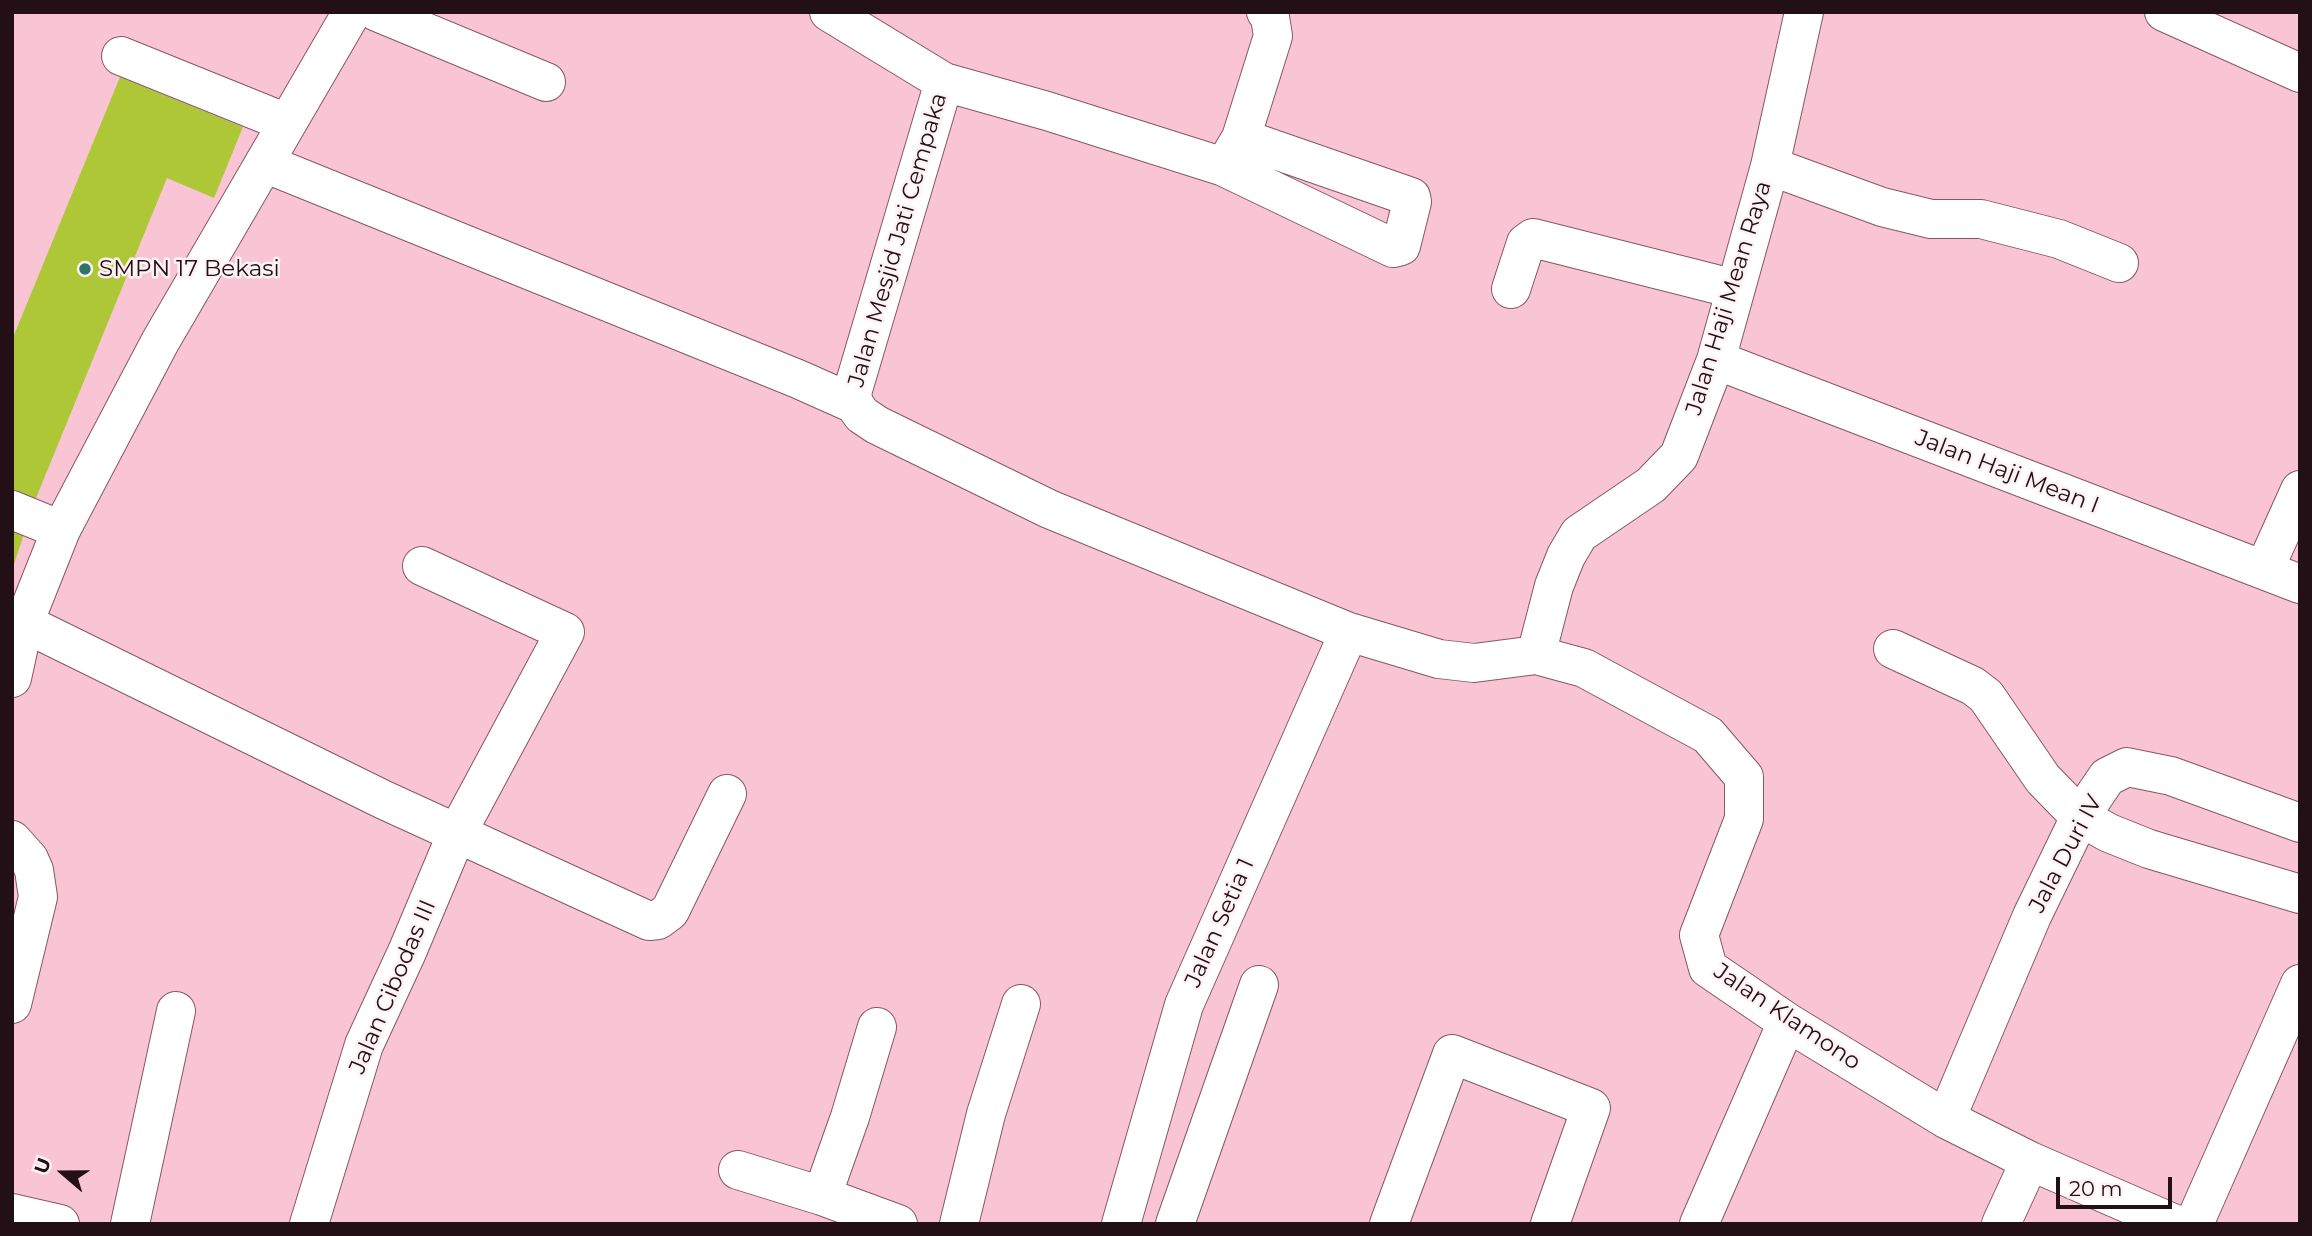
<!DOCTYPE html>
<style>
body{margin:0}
#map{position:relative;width:2312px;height:1236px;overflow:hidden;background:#f9c4d4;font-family:Montserrat,sans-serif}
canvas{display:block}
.frame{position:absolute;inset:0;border:14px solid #221016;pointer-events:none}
.north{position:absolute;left:28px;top:1138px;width:70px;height:70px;-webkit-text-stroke:5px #fef2f5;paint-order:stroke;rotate:290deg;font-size:19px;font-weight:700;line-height:28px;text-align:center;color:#221016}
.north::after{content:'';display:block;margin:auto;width:24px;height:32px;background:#221016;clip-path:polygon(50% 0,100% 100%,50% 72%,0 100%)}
.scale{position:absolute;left:2056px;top:1177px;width:116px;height:32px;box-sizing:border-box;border:4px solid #221016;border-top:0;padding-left:9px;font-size:21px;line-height:24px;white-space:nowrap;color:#221016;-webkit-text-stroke:5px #fef2f5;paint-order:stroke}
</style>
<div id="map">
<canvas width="2312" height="1236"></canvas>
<div class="frame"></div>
<div class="north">U</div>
<div class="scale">20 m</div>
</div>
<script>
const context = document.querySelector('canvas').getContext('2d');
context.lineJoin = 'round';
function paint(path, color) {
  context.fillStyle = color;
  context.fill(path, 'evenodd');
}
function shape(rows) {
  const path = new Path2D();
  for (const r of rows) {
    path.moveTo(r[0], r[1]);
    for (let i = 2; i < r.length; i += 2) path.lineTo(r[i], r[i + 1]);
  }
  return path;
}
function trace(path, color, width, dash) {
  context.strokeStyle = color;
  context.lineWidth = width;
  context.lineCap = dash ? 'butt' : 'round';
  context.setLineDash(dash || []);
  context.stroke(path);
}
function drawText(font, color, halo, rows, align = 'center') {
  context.font = font + ' Montserrat,sans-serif';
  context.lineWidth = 5;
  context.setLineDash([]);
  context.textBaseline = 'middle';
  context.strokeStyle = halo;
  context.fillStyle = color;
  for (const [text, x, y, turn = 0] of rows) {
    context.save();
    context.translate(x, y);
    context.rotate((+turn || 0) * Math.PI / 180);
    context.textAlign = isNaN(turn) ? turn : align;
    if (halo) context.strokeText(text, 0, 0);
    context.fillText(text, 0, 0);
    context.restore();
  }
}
paint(shape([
 [120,77,243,127,214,198,167,178,34,503,12,494,12,340],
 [12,527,25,531,13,567,12,567]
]), '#adc736');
const minor = shape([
 [377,12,546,82],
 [829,12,944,82,852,393,854,404,862,415,877,425,1049,509,1349,632,1439,659,1474,663,1536,655,1584,668,1708,735,1744,777,1744,819,1699,935,1708,968,1787,1022,1946,1119,2030,1161,2001,1224],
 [2164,12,2300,73],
 [121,56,287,123],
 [944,82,1047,111,1224,167,1393,248,1401,246,1412,202,1411,197,1241,138],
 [1228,160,1241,138,1273,36,1270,17,1266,12],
 [264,163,798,379,854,404],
 [1770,166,1882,207,1931,219,1981,219,2059,239,2119,263],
 [1511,289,1526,243,1533,238,1735,289],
 [1716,360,2300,584],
 [12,510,61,530],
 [2264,570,2300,490],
 [24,623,384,800,649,921,658,920,670,911,727,794],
 [1893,649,1973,686,1986,696,2043,779,2080,817,2109,833,2149,849,2300,894],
 [1536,655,1554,586,1566,556,1579,534,1651,485,1679,456,1716,360,1770,166,1804,12],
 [12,678,24,623,61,530,160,342,352,12],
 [12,840,29,859,34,870,38,897,12,1004],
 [1946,1119,2032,916,2080,817,2107,777,2127,767,2171,776,2300,823],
 [2030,1161,2175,1224],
 [738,1170,822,1196,898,1224],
 [822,1196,850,1117,877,1027],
 [12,1213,60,1224],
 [130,1224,176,1011],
 [309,1224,364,1045,407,952,457,833,565,632,422,566],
 [959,1224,986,1114,1021,1004],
 [1121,1224,1184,1005,1349,632],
 [1175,1224,1259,985],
 [1389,1224,1452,1054,1591,1108,1550,1224],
 [1699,1224,1787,1022],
 [2194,1224,2300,984]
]);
trace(minor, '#855866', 40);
trace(minor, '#fff', 38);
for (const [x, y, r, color] of [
 [85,269,7,"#2f7467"]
]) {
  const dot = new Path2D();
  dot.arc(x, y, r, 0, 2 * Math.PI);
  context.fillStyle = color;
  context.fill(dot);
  trace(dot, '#fef2f5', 2.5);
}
drawText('23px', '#221016', '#fef2f5', [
 ["Jalan Mesjid Jati Cempaka",898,240,-74],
 ["Jalan Haji Mean Raya",1729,298,-73],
 ["Jalan Haji Mean I",2007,472,21],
 ["Jala Duri IV",2066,854,-62],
 ["Jalan Setia 1",1220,923,-66],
 ["Jalan Cibodas III",393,987,-67],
 ["Jalan Klamono",1787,1017,34]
]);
drawText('23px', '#221016', '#fef2f5', [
 ["SMPN 17 Bekasi",99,269]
], 'left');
</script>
